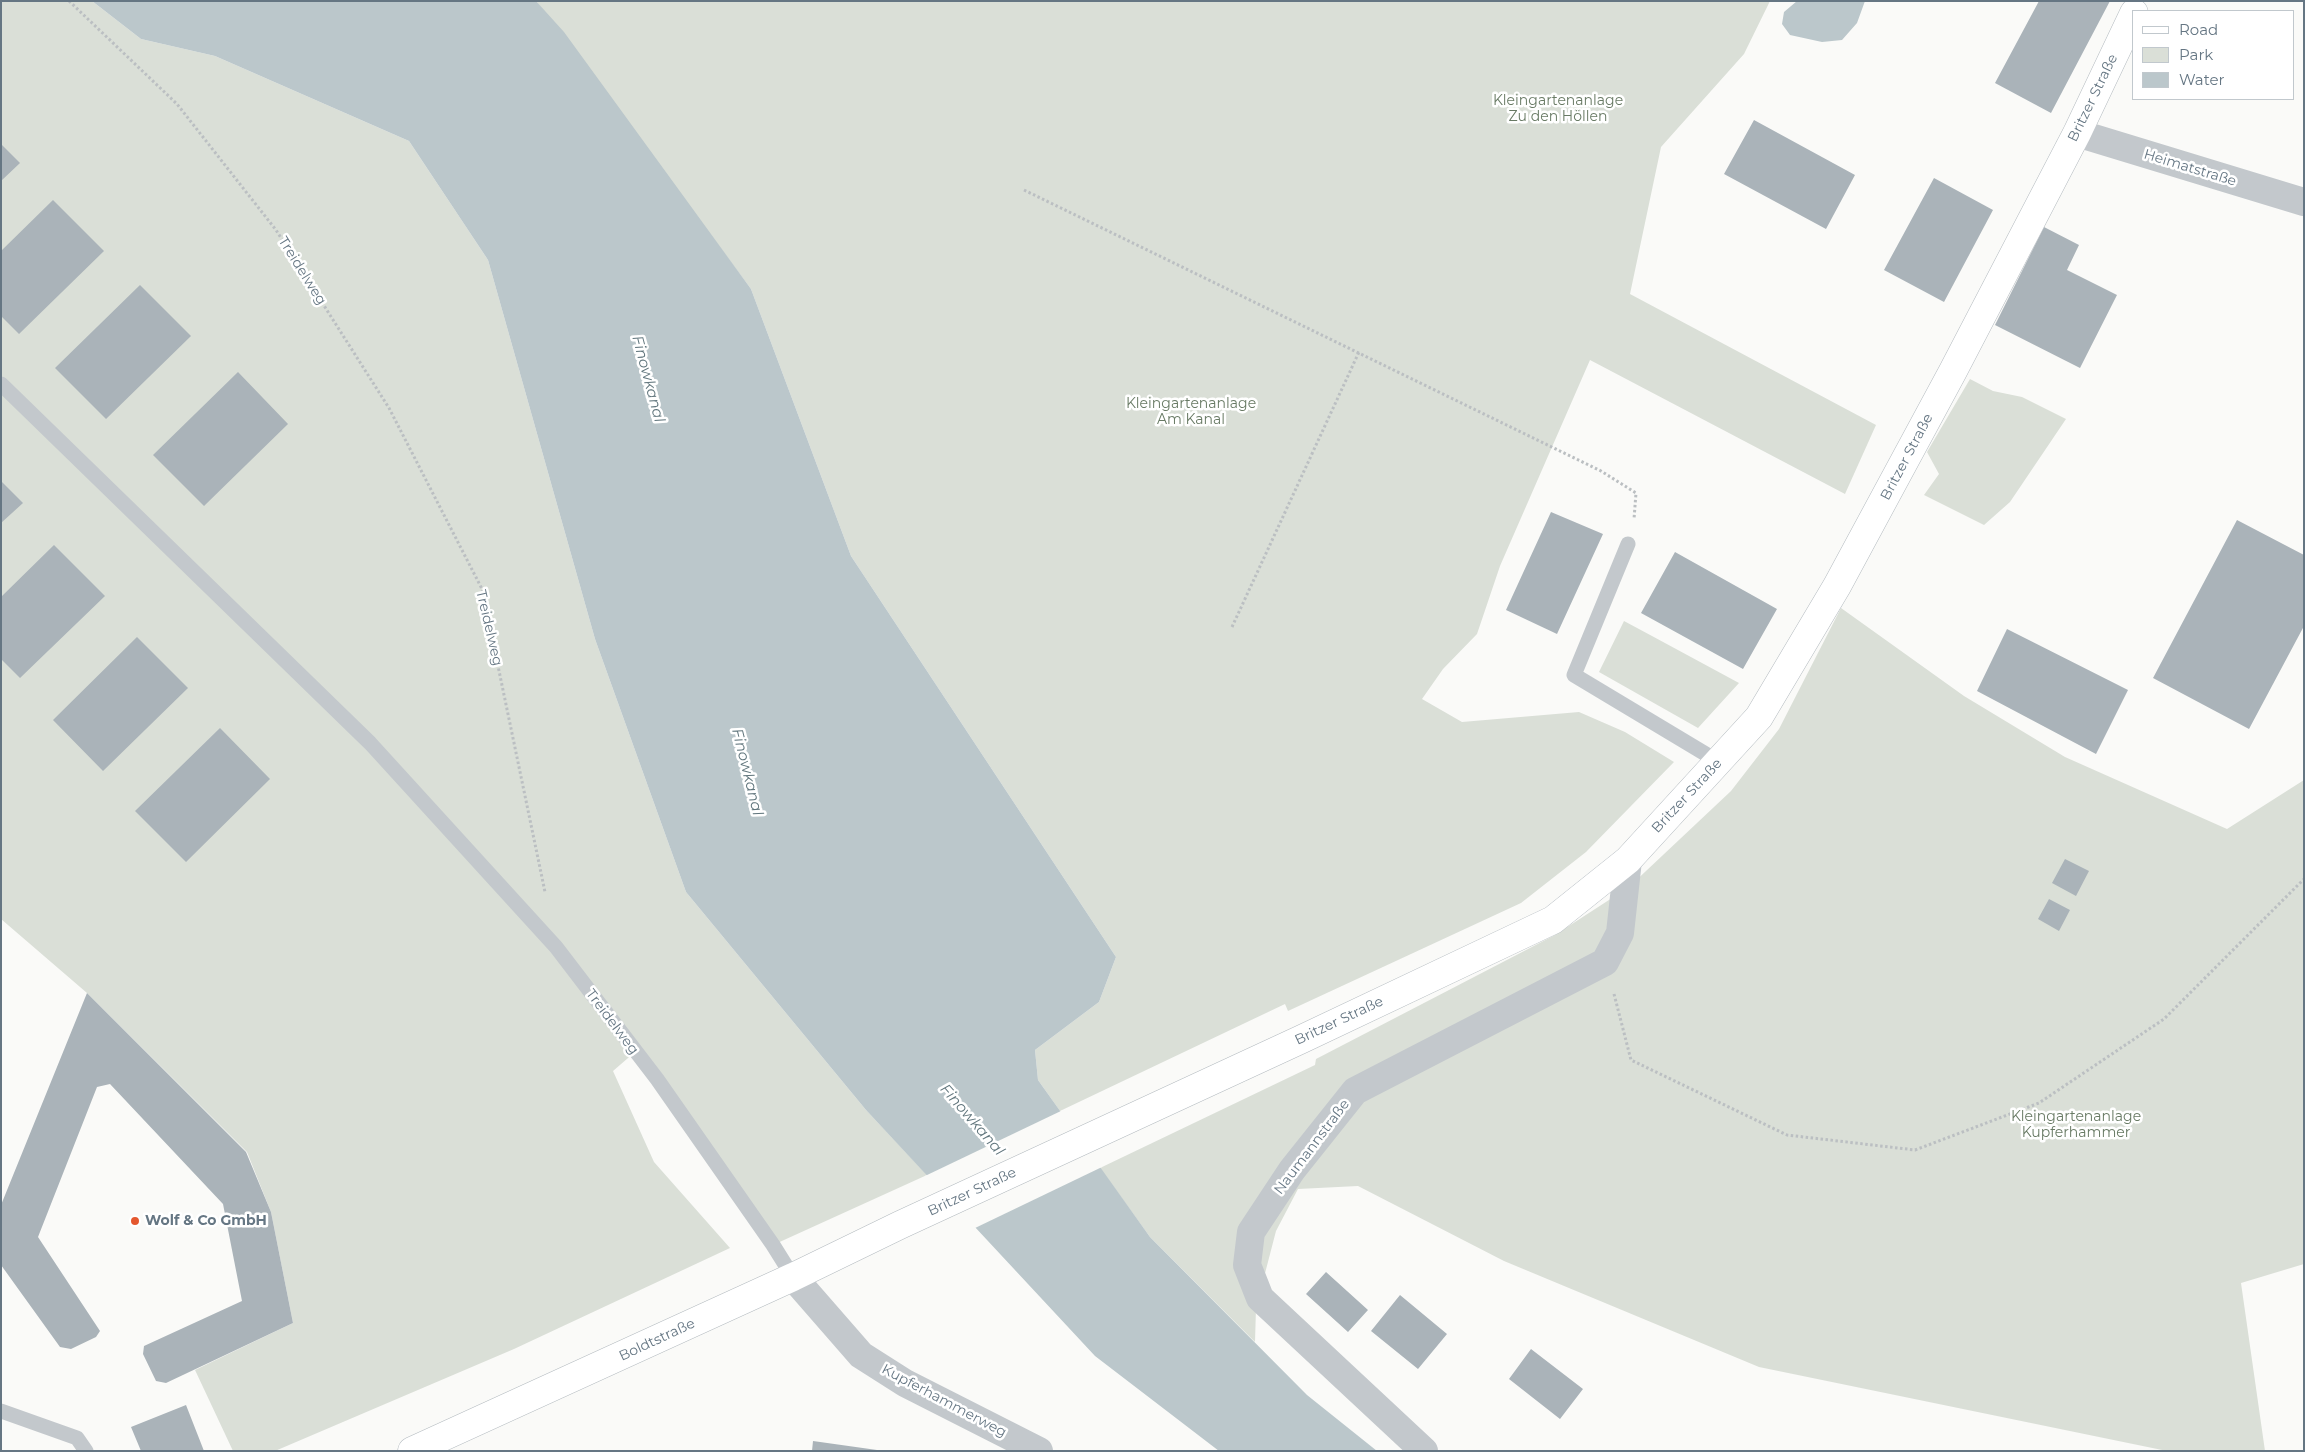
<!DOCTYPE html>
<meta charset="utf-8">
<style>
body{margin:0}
#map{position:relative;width:2305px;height:1452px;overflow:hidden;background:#fafaf8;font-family:Montserrat,sans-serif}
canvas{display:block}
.frame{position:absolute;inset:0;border:2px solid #657683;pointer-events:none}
.legend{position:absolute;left:2132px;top:10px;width:162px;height:90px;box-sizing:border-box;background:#fff;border:1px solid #c1c8cd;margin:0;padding:6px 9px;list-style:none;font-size:15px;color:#657683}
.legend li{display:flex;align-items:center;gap:10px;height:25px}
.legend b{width:25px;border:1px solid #c1c8cd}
</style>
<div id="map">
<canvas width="2305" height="1452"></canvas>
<div class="frame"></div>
<ul class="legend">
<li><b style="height:6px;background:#fff"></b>Road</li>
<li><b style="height:14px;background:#dadfd7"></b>Park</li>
<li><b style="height:14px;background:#bbc7cb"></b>Water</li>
</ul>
</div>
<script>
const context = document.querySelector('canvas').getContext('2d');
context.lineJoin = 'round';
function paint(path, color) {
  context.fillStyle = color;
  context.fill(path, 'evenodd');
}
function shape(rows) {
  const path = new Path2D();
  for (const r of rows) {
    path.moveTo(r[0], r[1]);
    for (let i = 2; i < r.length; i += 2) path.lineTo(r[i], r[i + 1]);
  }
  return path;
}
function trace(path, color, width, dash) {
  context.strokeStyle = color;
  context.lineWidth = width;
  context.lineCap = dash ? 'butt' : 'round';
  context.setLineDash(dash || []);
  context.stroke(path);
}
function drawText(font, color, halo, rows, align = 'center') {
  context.font = font + ' Montserrat,sans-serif';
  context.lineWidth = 5;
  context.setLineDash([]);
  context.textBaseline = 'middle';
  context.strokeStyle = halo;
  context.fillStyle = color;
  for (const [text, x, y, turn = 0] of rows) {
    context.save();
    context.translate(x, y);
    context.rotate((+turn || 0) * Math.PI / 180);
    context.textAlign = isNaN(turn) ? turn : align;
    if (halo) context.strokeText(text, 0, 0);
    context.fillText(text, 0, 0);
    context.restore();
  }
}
paint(shape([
 [1,1,92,1,141,39,215,56,409,141,488,260,595,639,686,892,866,1110,927,1175,773,1245,635,1052,613,1071,654,1162,730,1248,514,1349,275,1451,233,1451,195,1370,293,1323,271,1212,247,1152,87,993,1,919],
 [536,1,1770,1,1744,54,1661,147,1630,294,1876,425,1845,494,1590,360,1500,566,1477,634,1443,669,1422,699,1462,722,1579,712,1625,732,1674,762,1586,852,1521,903,1288,1011,1285,1004,1060,1111,1038,1080,1035,1050,1099,1002,1116,957,851,556,751,289],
 [1970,379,1993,391,2022,397,2066,419,2010,502,1984,525,1924,495,1939,474,1927,452],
 [1841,608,1964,696,2065,757,2227,829,2304,780,2304,1264,2241,1283,2265,1451,2167,1451,1759,1367,1504,1261,1358,1186,1298,1189,1276,1231,1256,1308,1255,1342,1150,1237,1100,1168,1315,1065,1316,1059,1555,935,1629,887,1731,791,1779,729],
 [1624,621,1652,636,1739,683,1698,728,1599,672]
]), '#dadfd7');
paint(shape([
 [92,1,536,1,564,32,751,289,851,556,1116,957,1099,1002,1035,1050,1038,1080,1150,1237,1307,1395,1377,1451,1219,1451,1095,1356,866,1110,686,892,595,639,488,260,409,141,215,56,141,39],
 [1797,1,1865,1,1857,23,1842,40,1822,42,1790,35,1782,24,1784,12]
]), '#bbc7cb');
paint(shape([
 [1063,1110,1102,1167,973,1229,925,1176]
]), '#fafaf8');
paint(shape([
 [2039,1,2110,1,2051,113,1995,83],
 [1754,120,1855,175,1826,229,1724,174],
 [1,144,20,163,1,181],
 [1934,178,1993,210,1944,302,1884,270],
 [53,200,104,251,19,334,1,316,1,251],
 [2044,227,2079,245,2067,270,2117,295,2080,368,1995,325],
 [140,285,191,336,106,419,55,368],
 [238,372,288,424,204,506,153,455],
 [1,481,23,503,1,523],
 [1551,512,1603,534,1557,634,1506,610],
 [2237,520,2304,555,2304,626,2249,729,2153,678],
 [54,545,105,596,20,678,1,659,1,597],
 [1675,552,1777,609,1743,669,1641,613],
 [2007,629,2128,690,2096,754,1977,691],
 [137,637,188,688,103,771,53,720],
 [220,728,270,779,186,862,135,811],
 [2065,859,2089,871,2076,896,2052,883],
 [2049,899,2070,910,2059,931,2038,919],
 [87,993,246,1152,271,1212,293,1323,166,1383,156,1381,143,1354,144,1346,242,1301,223,1204,110,1084,97,1087,38,1237,100,1331,96,1337,71,1349,60,1347,1,1265,1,1205],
 [1326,1272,1368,1310,1348,1332,1306,1294],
 [1400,1295,1447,1334,1418,1369,1371,1331],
 [1531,1349,1583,1389,1560,1419,1509,1379],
 [186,1405,204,1451,141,1451,131,1427],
 [813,1441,877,1450,877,1451,812,1451]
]), '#aab3b9');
const secondary = shape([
 [412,1451,793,1277,900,1225,1302,1039,1553,920,1628,860,1759,717,1837,586,1953,371,2077,133,2134,13]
]);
trace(secondary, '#b3babf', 29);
trace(shape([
 [69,1,177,104,276,230,389,408,482,589,545,892],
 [1024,190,1601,471,1636,493,1634,519],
 [1232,627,1359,352],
 [1614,994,1631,1060,1787,1135,1915,1150,2039,1103,2164,1019,2304,879]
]), '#bbbfc2', 3, [2.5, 2.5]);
trace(shape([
 [1,384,370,743,556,947,657,1079,773,1245,793,1277],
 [1628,544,1574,675,1719,762],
 [1,1411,77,1438,86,1451]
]), '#c3c8cc', 15);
trace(shape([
 [2077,133,2304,202],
 [793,1277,861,1355,905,1383,1039,1451],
 [1424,1451,1260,1298,1247,1265,1251,1232,1292,1170,1355,1091,1605,962,1620,933,1628,860]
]), '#c3c8cc', 28);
trace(secondary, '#fff', 28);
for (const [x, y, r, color] of [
 [135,1221,5,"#e4572e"]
]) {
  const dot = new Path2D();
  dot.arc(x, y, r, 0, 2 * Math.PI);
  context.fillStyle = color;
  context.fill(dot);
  trace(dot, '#fff', 2);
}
drawText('14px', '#657683', '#fff', [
 ["Britzer Straße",2093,98,-64],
 ["Heimatstraße",2190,168,17],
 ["Treidelweg",302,271,58],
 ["Britzer Straße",1907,457,-62],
 ["Treidelweg",489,628,77],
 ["Britzer Straße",1687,796,-47],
 ["Britzer Straße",1339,1021,-25],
 ["Treidelweg",612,1022,53],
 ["Naumannstraße",1312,1147,-53],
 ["Britzer Straße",972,1192,-25],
 ["Boldtstraße",657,1340,-25],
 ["Kupferhammerweg",944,1401,28]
]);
drawText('14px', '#687a64', '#fff', [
 ["Kleingartenanlage",1558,101],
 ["Zu den Höllen",1558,117],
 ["Kleingartenanlage",1191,404],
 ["Am Kanal",1191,420],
 ["Kleingartenanlage",2076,1117],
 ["Kupferhammer",2076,1133]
]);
drawText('bold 14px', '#657683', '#fff', [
 ["Wolf & Co GmbH",145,1221]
], 'left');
drawText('italic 15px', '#60757c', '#fff', [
 ["Finowkanal",648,379,75],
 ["Finowkanal",747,772,76],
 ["Finowkanal",972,1120,49]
]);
</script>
